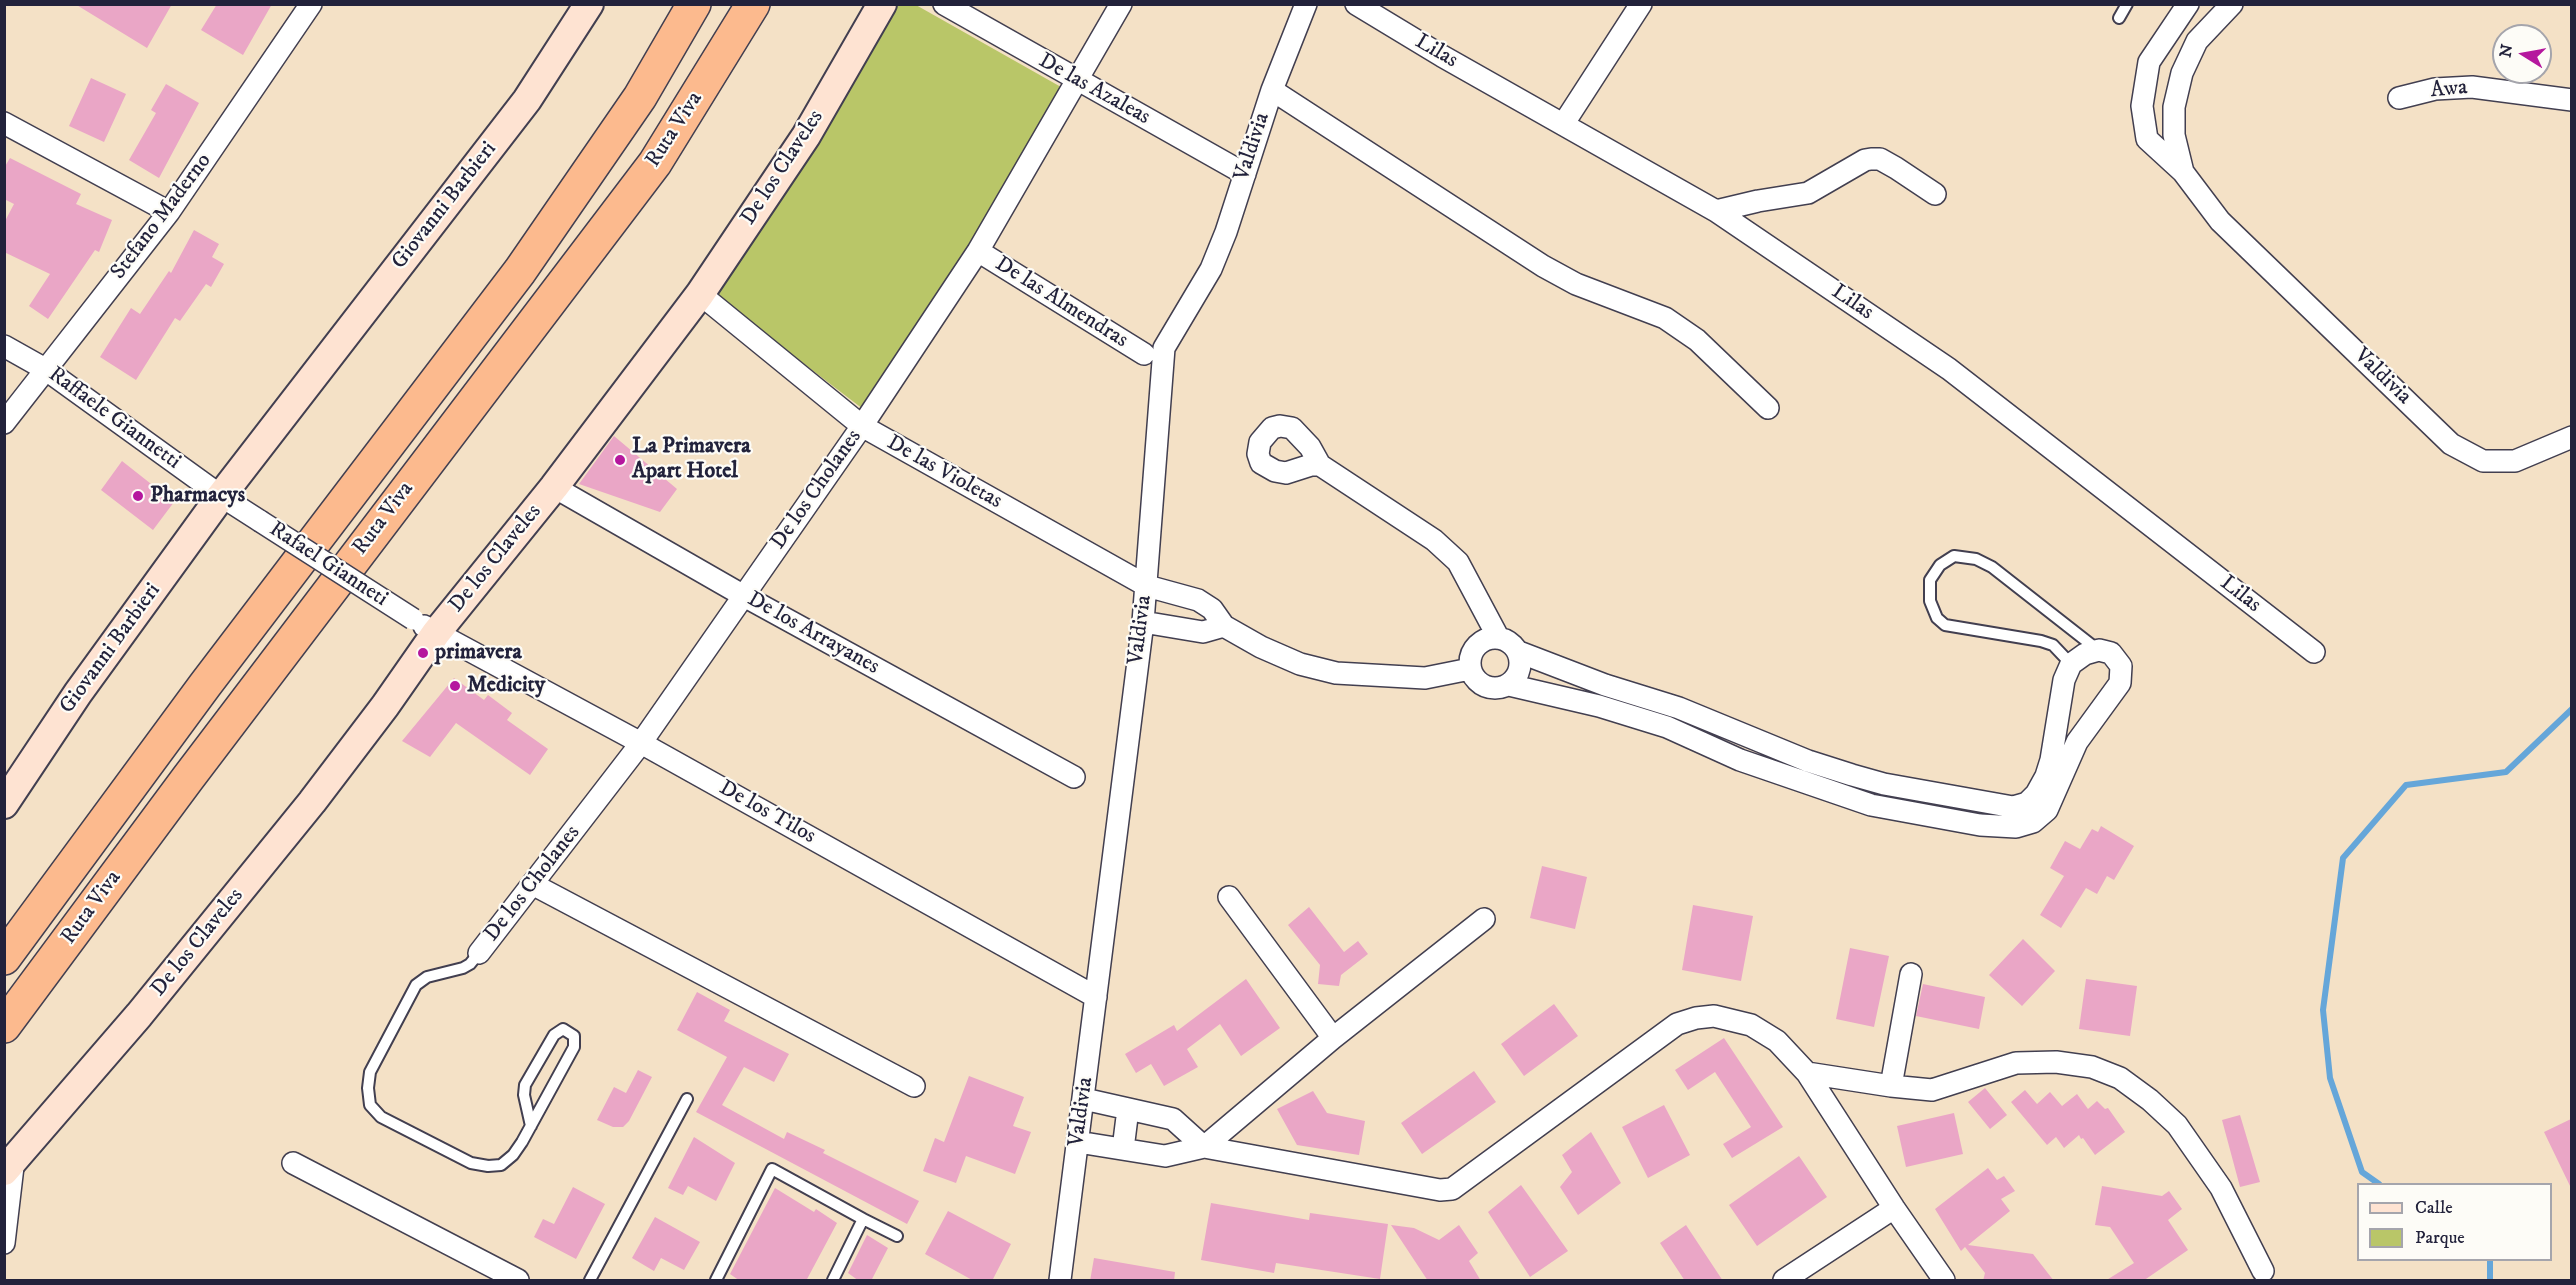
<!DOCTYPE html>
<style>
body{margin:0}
#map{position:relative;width:2576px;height:1285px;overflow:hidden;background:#f4e1c6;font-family:"IM FELL DW Pica",serif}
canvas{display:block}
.frame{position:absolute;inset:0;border:6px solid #22223b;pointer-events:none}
.legend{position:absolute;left:2357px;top:1183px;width:195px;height:78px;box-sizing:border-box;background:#fdfcf7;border:2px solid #a5a5ac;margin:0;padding:8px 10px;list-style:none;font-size:18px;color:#22223b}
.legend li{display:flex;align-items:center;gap:12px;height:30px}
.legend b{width:30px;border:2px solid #a5a5ac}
.north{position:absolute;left:2492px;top:24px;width:60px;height:60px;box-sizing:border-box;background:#fdfcf7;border:2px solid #a5a5ac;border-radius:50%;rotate:281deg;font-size:16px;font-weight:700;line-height:24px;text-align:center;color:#22223b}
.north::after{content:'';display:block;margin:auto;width:21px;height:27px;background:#b5179e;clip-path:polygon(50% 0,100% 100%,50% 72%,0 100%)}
</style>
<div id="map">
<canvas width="2576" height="1285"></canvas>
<div class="frame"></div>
<ul class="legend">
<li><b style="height:8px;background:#fee3d2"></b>Calle</li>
<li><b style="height:16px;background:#b9c668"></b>Parque</li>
</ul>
<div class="north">N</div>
</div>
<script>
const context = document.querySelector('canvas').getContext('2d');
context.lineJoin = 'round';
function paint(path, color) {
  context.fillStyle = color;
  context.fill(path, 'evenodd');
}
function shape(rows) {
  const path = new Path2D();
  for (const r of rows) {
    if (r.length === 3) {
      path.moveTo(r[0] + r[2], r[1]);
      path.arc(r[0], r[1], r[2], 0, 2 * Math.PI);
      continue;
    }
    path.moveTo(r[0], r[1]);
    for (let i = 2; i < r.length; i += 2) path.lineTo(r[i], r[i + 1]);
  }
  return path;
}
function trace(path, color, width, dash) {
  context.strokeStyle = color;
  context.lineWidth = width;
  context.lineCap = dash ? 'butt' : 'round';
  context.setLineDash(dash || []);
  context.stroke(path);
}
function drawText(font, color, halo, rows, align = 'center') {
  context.font = font + ' "IM FELL DW Pica",serif';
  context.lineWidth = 4.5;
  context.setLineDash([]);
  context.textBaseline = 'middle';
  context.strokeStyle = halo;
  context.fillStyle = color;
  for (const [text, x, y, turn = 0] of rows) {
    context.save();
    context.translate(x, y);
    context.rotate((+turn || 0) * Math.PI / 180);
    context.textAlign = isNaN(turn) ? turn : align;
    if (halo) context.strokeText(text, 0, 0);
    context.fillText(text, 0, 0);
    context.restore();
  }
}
paint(shape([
 [897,5,916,5,1061,87,970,247,863,409,714,295,817,143]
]), '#b9c668');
trace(shape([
 [2379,1184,2362,1172,2330,1078,2323,1010,2343,858,2406,785,2506,772,2572,709],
 [2490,1260,2490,1280]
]), '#65a6d9', 6);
paint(shape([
 [75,4,172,4,147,48],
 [217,4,272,4,243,55,201,30],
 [91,78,126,94,104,142,69,126],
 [166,84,199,103,159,178,129,160,156,113,151,110],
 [10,158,81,194,76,204,112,220,99,252,95,250,48,319,29,306,50,274,4,252,4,223,14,204,4,199,4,168],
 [194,230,219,244,212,257,224,264,211,287,206,284,180,321,175,318,136,380,100,357,131,308,140,314,169,271,171,273],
 [614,436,677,489,660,512,579,484],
 [122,461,174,502,153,530,101,490],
 [454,678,484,700,488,695,512,713,507,720,548,749,530,775,456,723,430,757,402,741],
 [2101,826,2134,846,2114,880,2107,876,2097,894,2086,888,2061,928,2040,915,2064,876,2050,868,2065,841,2080,849,2092,829,2098,832],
 [1542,866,1587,877,1575,929,1530,918],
 [1693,905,1753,916,1741,981,1682,970],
 [1309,907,1344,952,1358,941,1368,954,1341,975,1339,986,1318,984,1320,965,1288,925],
 [2023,939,2055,971,2022,1006,1989,975],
 [1850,948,1889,956,1874,1027,1836,1019],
 [1246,979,1280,1028,1241,1056,1220,1024,1187,1049,1198,1067,1164,1086,1151,1064,1136,1073,1125,1054,1174,1025,1177,1031],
 [2086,979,2137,986,2130,1036,2079,1029],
 [1923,984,1985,997,1979,1029,1916,1016],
 [697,992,730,1010,724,1021,789,1054,774,1082,744,1067,722,1105,784,1139,787,1132,825,1150,823,1153,919,1201,907,1224,696,1112,727,1057,677,1030],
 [1554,1004,1578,1036,1524,1076,1501,1044],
 [1724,1038,1783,1127,1732,1158,1723,1144,1751,1127,1715,1072,1688,1090,1675,1070],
 [638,1070,652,1077,629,1121,623,1127,613,1127,597,1120,614,1087,626,1093],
 [1474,1071,1496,1102,1422,1154,1401,1123],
 [969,1076,1024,1097,1013,1126,1031,1132,1015,1174,966,1156,956,1183,923,1171,935,1138,944,1142],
 [1985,1088,2007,1115,1990,1129,1968,1102],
 [2025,1090,2037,1104,2050,1092,2062,1106,2077,1094,2088,1109,2097,1101,2105,1109,2108,1108,2125,1132,2095,1155,2083,1138,2081,1139,2079,1135,2064,1148,2056,1137,2047,1145,2011,1102],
 [1313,1091,1327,1113,1365,1121,1359,1155,1297,1145,1277,1109],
 [1664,1105,1690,1155,1648,1178,1622,1127],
 [1954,1113,1963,1154,1906,1167,1897,1126],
 [2240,1115,2260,1182,2240,1187,2222,1120],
 [2571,1119,2571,1188,2544,1132],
 [1591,1132,1621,1183,1578,1215,1560,1187,1572,1172,1562,1155],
 [694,1137,735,1163,716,1201,688,1186,683,1195,668,1188],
 [1799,1156,1827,1197,1757,1246,1729,1205],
 [1988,1168,1997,1180,2004,1176,2015,1191,2001,1199,2010,1211,1968,1245,2033,1254,2054,1281,1983,1281,1985,1273,1965,1247,1961,1251,1935,1209],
 [1521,1185,1568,1251,1530,1277,1488,1212],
 [2102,1186,2162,1196,2169,1191,2182,1209,2168,1220,2188,1250,2143,1281,2105,1281,2134,1263,2110,1227,2095,1225],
 [573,1187,605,1204,576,1259,534,1237,543,1219,554,1224],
 [775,1188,814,1212,816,1209,837,1223,806,1281,740,1281,730,1274],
 [1211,1203,1309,1220,1310,1213,1388,1224,1380,1279,1276,1263,1274,1273,1201,1260],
 [948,1211,1011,1244,992,1281,974,1281,925,1254],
 [655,1217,700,1242,684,1270,661,1258,654,1271,632,1258],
 [1391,1225,1414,1228,1439,1240,1459,1225,1478,1253,1469,1261,1481,1281,1428,1281],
 [1686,1225,1723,1281,1685,1281,1660,1243],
 [867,1235,888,1248,871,1281,859,1281,848,1273],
 [1094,1258,1175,1272,1174,1281,1090,1281]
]), '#eaa6c6');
const lane = shape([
 [2119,18,2127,4],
 [2071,664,2053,645,2041,641,1945,625,1937,618,1930,601,1930,580,1940,565,1954,556,1976,559,1992,567,2098,650],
 [479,953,470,964,463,968,427,977,416,985,370,1072,368,1088,370,1105,381,1117,471,1163,488,1166,501,1165,513,1155,522,1142,574,1047,574,1036,563,1029,554,1035,525,1085,524,1095,531,1126],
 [863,1219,897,1236],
 [590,1280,687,1099],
 [716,1280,772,1169,863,1219,833,1280]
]);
const street = shape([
 [944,4,1245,174],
 [1356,4,1442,56,1716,211,1949,369,2314,652],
 [2232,4,2197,41,2182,73,2174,107,2174,135,2183,172,2220,221,2451,444,2483,461,2515,461,2572,437],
 [1272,90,1543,266,1576,284,1665,318,1697,340,1768,408],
 [2399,98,2435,89,2472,87,2572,100],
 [4,123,169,212],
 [1564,123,1641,4],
 [2183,172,2147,139,2142,106,2149,62,2188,4],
 [1716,211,1758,201,1808,193,1865,160,1871,159,1880,159,1896,168,1935,194],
 [978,251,1144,354],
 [700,294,862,426,1147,586,1198,600,1212,609,1224,626,1261,647,1300,664,1336,673,1425,678,1470,669],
 [4,346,45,369,221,496,260,521],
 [4,423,169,212,311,4],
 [1320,465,1311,465,1286,473,1275,471,1261,463,1258,454,1260,442,1272,428,1280,426,1292,428,1310,447,1320,465,1434,540,1458,562,1498,637],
 [554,487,744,596,1074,777],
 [1143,622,1203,632,1224,626],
 [424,626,641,743,1096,997],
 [1495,663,25],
 [1509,685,1599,706,1667,727,1740,760,1871,805,1980,825,2016,827,2033,822,2047,810,2077,742,2120,683,2121,666,2111,653,2099,650,2085,654,2071,664,2064,680,2051,760,2046,776,2036,794,2027,803,2013,807,1884,784,1852,775,1808,761,1679,708,1605,685,1519,652],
 [534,885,914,1086],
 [1229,897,1333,1038],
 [479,953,641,743,862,426,978,251,1121,4],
 [1807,1073,1891,1086,1932,1090,2016,1063,2056,1062,2092,1067,2120,1078,2150,1100,2177,1125,2221,1188,2263,1271],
 [1891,1086,1911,974],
 [1084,1099,1173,1119,1204,1147],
 [1078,1142,1165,1156,1204,1147,1440,1190,1452,1189,1677,1024,1696,1018,1714,1016,1751,1025,1777,1041,1807,1073,1894,1208,1944,1280],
 [1204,1147,1333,1038,1484,919],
 [1123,1149,1128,1109],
 [293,1163,518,1280],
 [4,1243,14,1158],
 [1060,1280,1143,622,1164,348,1211,269,1226,232,1272,90,1306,4],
 [1784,1280,1894,1208]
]);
const secondary = shape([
 [4,804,78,693,221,496,527,100,589,4],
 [4,1171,139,1015,312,802,385,706,436,633,554,487,700,294,806,136,882,4]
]);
const highway = shape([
 [4,958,205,685,520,271,640,97,694,4],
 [4,1026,188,778,655,163,753,4]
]);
trace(lane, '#423f50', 14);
trace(street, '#423f50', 24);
trace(secondary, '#423f50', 32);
trace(highway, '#423f50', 36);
trace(lane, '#fff', 10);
trace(street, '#fff', 21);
trace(secondary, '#fee3d2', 28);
trace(highway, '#fcba8e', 33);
const streetBridge = shape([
 [260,521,413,619]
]);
trace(streetBridge, '#423f50', 24, []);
trace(streetBridge, '#fff', 21);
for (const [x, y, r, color] of [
 [620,460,6,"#b5179e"],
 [138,496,6,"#b5179e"],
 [423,653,6,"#b5179e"],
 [455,686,6,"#b5179e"]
]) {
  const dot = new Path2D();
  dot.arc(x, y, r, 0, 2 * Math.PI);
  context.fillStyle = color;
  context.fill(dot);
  trace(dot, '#fdfcf7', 2);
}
drawText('22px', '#22223b', '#fdfcf7', [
 ["Lilas",1436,52,30],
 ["De las Azaleas",1094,90,29],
 ["Awa",2449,90,-5],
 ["Ruta Viva",675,130,-57],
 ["Valdivia",1253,147,-72],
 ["De los Claveles",783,168,-57],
 ["Giovanni Barbieri",445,206,-52],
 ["Stefano Maderno",162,217,-53],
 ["De las Almendras",1061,303,32],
 ["Lilas",1852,303,34],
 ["Valdivia",2382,377,44],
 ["Raffaele Giannetti",114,419,36],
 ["De las Violetas",944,473,29],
 ["De los Cholanes",817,490,-55],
 ["Ruta Viva",384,519,-53],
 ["De los Claveles",496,559,-51],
 ["Rafael Gianneti",328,565,33],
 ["Lilas",2240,595,38],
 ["Valdivia",1141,630,-83],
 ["De los Arrayanes",813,634,29],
 ["Giovanni Barbieri",111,649,-54],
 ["De los Tilos",767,813,29],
 ["De los Cholanes",533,884,-52],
 ["Ruta Viva",92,908,-54],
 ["De los Claveles",198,943,-51],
 ["Valdivia",1082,1112,-82]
]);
drawText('bold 22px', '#22223b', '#fdfcf7', [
 ["La Primavera",632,447],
 ["Apart Hotel",632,472],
 ["Pharmacys",150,496],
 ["primavera",435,653],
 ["Medicity",467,686]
], 'left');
</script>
